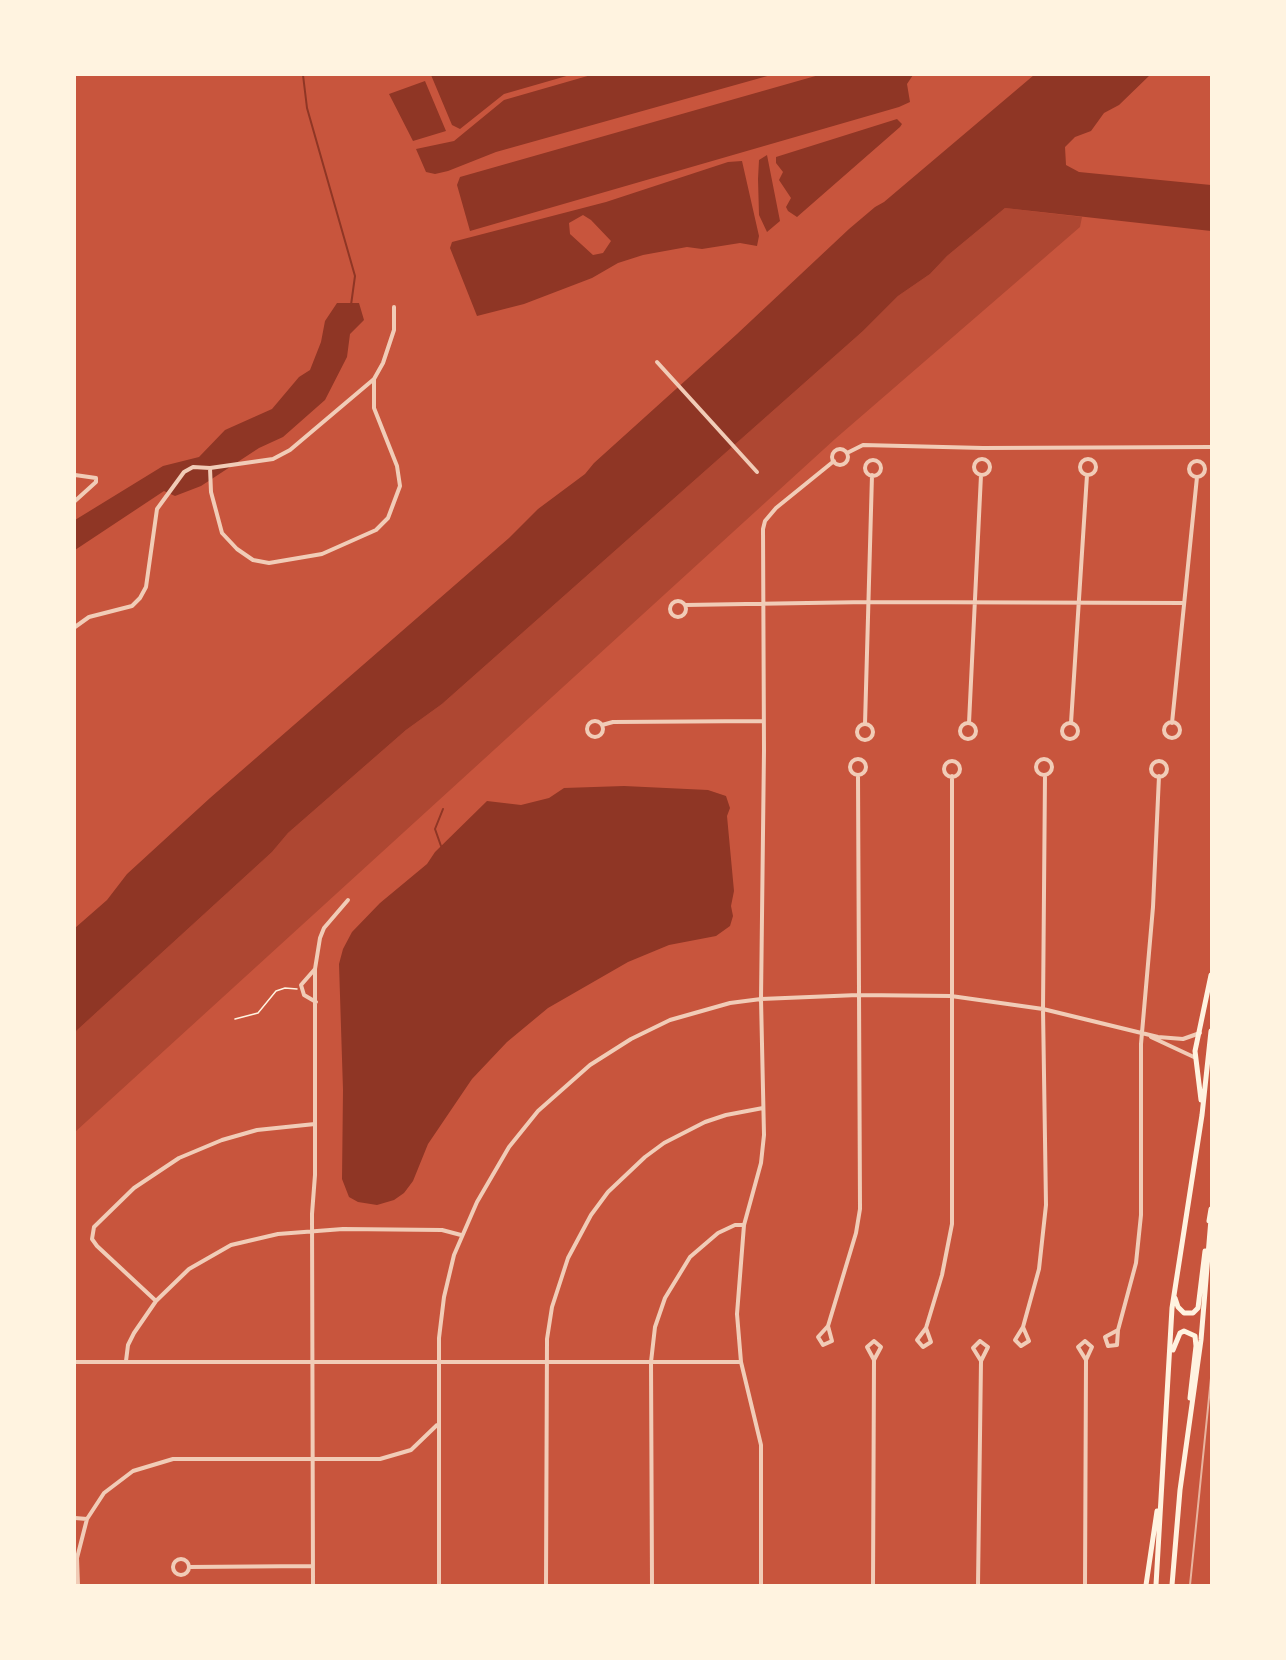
<!DOCTYPE html>
<style>
body{margin:0}
#map{position:relative;width:1286px;height:1660px;overflow:hidden;background:#c8553d;font-family:Lato,sans-serif}
canvas{display:block}
.frame{position:absolute;inset:0;border:76px solid #fff3e0;pointer-events:none}
</style>
<div id="map">
<canvas width="1286" height="1660"></canvas>
<div class="frame"></div>
</div>
<script>
const context = document.querySelector('canvas').getContext('2d');
context.lineJoin = 'round';
function paint(path, color) {
  context.fillStyle = color;
  context.fill(path, 'evenodd');
}
function shape(rows) {
  const path = new Path2D();
  for (const r of rows) {
    if (r.length === 3) {
      path.moveTo(r[0] + r[2], r[1]);
      path.arc(r[0], r[1], r[2], 0, 2 * Math.PI);
      continue;
    }
    path.moveTo(r[0], r[1]);
    for (let i = 2; i < r.length; i += 2) path.lineTo(r[i], r[i + 1]);
  }
  return path;
}
function trace(path, color, width, dash) {
  context.strokeStyle = color;
  context.lineWidth = width;
  context.lineCap = dash ? 'butt' : 'round';
  context.setLineDash(dash || []);
  context.stroke(path);
}
paint(shape([
 [1005,208,1082,217,1080,227,835,439,75,1132,75,1032,272,852,288,833,406,730,442,704,863,331,898,296,930,274,947,256]
]), '#ae4732');
paint(shape([
 [431,75,570,75,504,94,460,129,452,125],
 [591,75,771,75,496,152,448,171,435,174,426,172,416,149,454,141,504,100],
 [819,75,913,75,907,84,910,102,899,107,470,231,457,185,460,177],
 [1034,75,1150,75,1119,105,1104,113,1091,131,1075,137,1065,147,1066,165,1079,172,1211,185,1211,231,1005,208,947,256,930,274,898,296,863,331,442,704,406,730,288,833,272,852,75,1032,75,928,107,900,127,874,210,798,509,538,538,509,585,474,594,463,737,334,849,229,875,207,884,202],
 [425,81,446,131,413,141,389,94],
 [897,119,902,124,900,127,797,217,788,211,786,207,791,198,779,180,783,172,776,163,776,157],
 [767,155,780,221,767,232,759,215,758,179,759,160],
 [742,161,759,236,757,246,740,243,702,249,687,247,643,255,618,263,592,278,524,304,477,316,450,248,452,242,606,202,728,162],
 [583,215,591,220,611,241,603,253,593,255,570,234,569,223],
 [337,303,359,303,364,320,350,334,347,357,325,400,283,437,259,448,201,486,175,496,164,491,75,550,75,520,163,466,199,457,225,430,272,409,299,377,310,370,321,342,325,321],
 [624,786,708,790,726,796,730,808,727,816,734,891,731,906,733,916,730,926,716,936,669,945,628,962,548,1008,507,1042,472,1079,428,1144,413,1181,404,1193,394,1200,377,1205,358,1202,349,1197,342,1179,343,1090,339,964,343,949,352,932,380,903,427,864,435,852,487,801,521,805,549,798,564,788]
]), '#8f3625');
trace(shape([
 [303,75,307,108,355,276,351,305],
 [441,846,435,829,443,809]
]), '#8f3625', 2);
trace(shape([
 [235,1019,258,1013,276,991,285,988,297,989]
]), '#fff3e0', 1.5);
trace(shape([
 [657,362,757,472],
 [840,457,8],
 [847,453,863,445,983,448,1211,447],
 [982,467,8],
 [1088,467,8],
 [873,468,8],
 [1197,469,8],
 [210,468,211,492,222,533,237,549,253,560,269,563,322,554,376,530,388,518,400,486,397,466,374,408,374,380],
 [75,475,96,478,96,482,75,501],
 [678,609,8],
 [685,605,869,602,1183,603],
 [75,627,89,617,132,606,140,598,146,587,157,509,184,472,193,467,210,468,273,459,290,450,374,379,383,363,394,330,394,307],
 [595,729,8],
 [1172,730,8],
 [969,723,981,475],
 [1071,723,1087,475],
 [1172,723,1197,477],
 [968,731,8],
 [1070,731,8],
 [865,724,872,475],
 [865,732,8],
 [602,725,613,722,763,721],
 [1044,767,8],
 [858,767,8],
 [1159,769,8],
 [952,769,8],
 [316,1002,304,995,301,985,315,969,320,938,324,928,348,900],
 [1151,1037,1196,1058],
 [156,1301,97,1246,92,1239,94,1227,134,1188,179,1158,222,1140,257,1130,315,1124],
 [828,1326,856,1233,860,1209,858,775],
 [828,1326,832,1341,823,1345,818,1337,828,1326],
 [1023,1327,1029,1341,1021,1346,1015,1340,1023,1327,1039,1269,1046,1205,1043,1009,1045,775],
 [926,1328,931,1342,923,1347,917,1340,926,1328,942,1275,952,1224,952,776],
 [1118,1330,1105,1337,1108,1346,1117,1345,1118,1330,1136,1263,1141,1215,1141,1044,1153,907,1159,776],
 [874,1341,881,1347,874,1360,867,1347,874,1341],
 [980,1341,988,1347,981,1361,973,1348,980,1341],
 [1085,1341,1092,1347,1086,1360,1078,1347,1085,1341],
 [126,1361,128,1345,134,1333,156,1301,189,1269,231,1245,278,1234,343,1229,442,1230,461,1235],
 [75,1362,741,1362],
 [75,1518,87,1519],
 [181,1567,8],
 [189,1567,312,1566],
 [78,1585,77,1558,87,1519,104,1493,133,1471,173,1459,380,1459,411,1450,437,1425],
 [313,1585,312,1214,315,1175,315,969],
 [439,1585,439,1338,444,1297,454,1255,477,1202,509,1147,538,1111,590,1065,631,1039,670,1020,730,1003,761,999,858,995,951,996,1043,1009,1158,1037,1183,1039,1200,1033],
 [546,1585,547,1339,552,1307,568,1258,591,1215,608,1192,645,1157,664,1143,705,1122,726,1115,763,1108],
 [652,1585,651,1362,655,1327,665,1298,690,1257,718,1233,735,1225,744,1225],
 [761,1585,761,1445,741,1362,737,1314,744,1225,761,1163,764,1135,761,999,764,750,763,529,765,521,776,508,834,461],
 [873,1585,874,1360],
 [978,1585,981,1361],
 [1085,1585,1086,1360]
]), '#f1ccb7', 4);
trace(shape([
 [1201,1100,1195,1051,1211,975],
 [1209,1221,1211,1209],
 [1175,1298,1178,1307,1184,1313,1193,1313,1198,1308,1205,1251],
 [1173,1350,1180,1333,1184,1331,1195,1336,1196,1346,1190,1398],
 [1146,1585,1157,1511],
 [1156,1585,1172,1308,1202,1115,1211,1031],
 [1172,1585,1180,1490,1201,1340,1211,1219]
]), '#fff3e0', 5);
trace(shape([
 [1190,1585,1211,1378]
]), '#e9b49f', 2);
</script>
